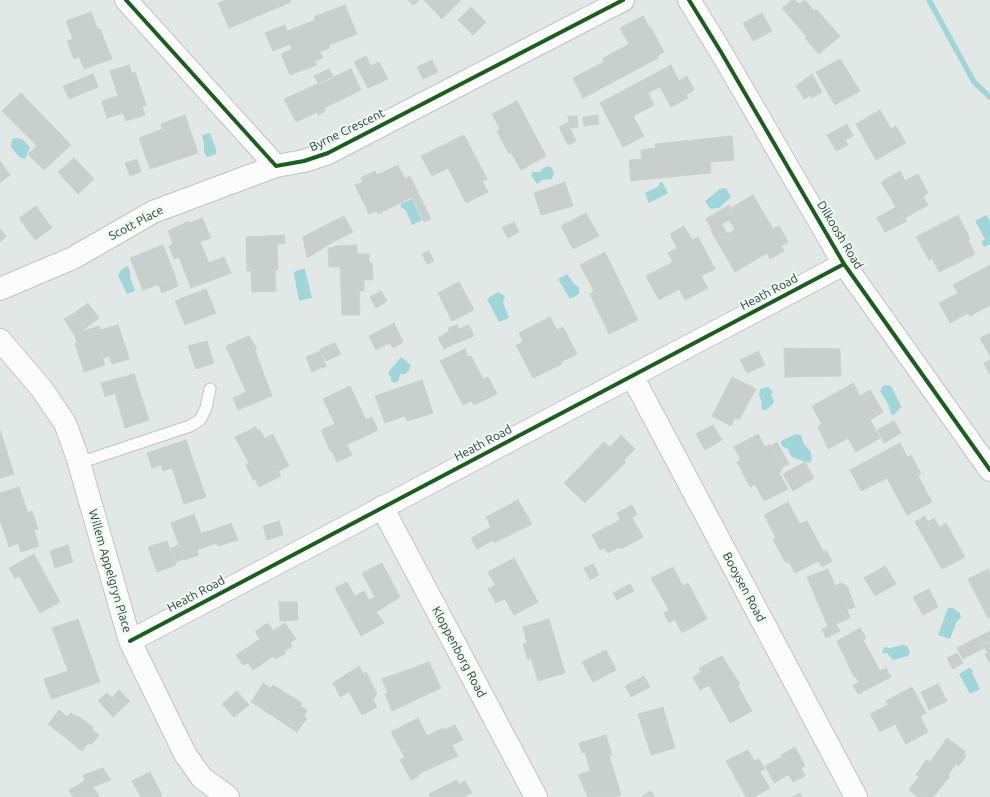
<!DOCTYPE html>
<style>
body{margin:0}
canvas{display:block;background:#e2e8e5}
</style>
<canvas width="990" height="797"></canvas>
<script>
const context = document.querySelector('canvas').getContext('2d');
context.lineJoin = 'round';
function paint(path, color) {
  context.fillStyle = color;
  context.fill(path, 'evenodd');
}
function shape(rows) {
  const path = new Path2D();
  for (const r of rows) {
    path.moveTo(r[0], r[1]);
    for (let i = 2; i < r.length; i += 2) path.lineTo(r[i], r[i + 1]);
  }
  return path;
}
function trace(path, color, width, dash) {
  context.strokeStyle = color;
  context.lineWidth = width;
  context.lineCap = dash ? 'butt' : 'round';
  context.setLineDash(dash || []);
  context.stroke(path);
}
function drawText(font, color, halo, rows, align = 'center') {
  context.font = font + ' Ubuntu,sans-serif';
  context.lineWidth = 4;
  context.setLineDash([]);
  context.textBaseline = 'middle';
  context.strokeStyle = halo;
  context.fillStyle = color;
  for (const [text, x, y, turn = 0] of rows) {
    context.save();
    context.translate(x, y);
    context.rotate((+turn || 0) * Math.PI / 180);
    context.textAlign = isNaN(turn) ? turn : align;
    if (halo) context.strokeText(text, 0, 0);
    context.fillText(text, 0, 0);
    context.restore();
  }
}
paint(shape([
 [210,133,216,149,216,154,207,157,204,152,204,143,202,135],
 [16,138,22,139,30,147,25,159,19,157,11,147,12,139],
 [549,166,552,168,554,173,552,179,542,180,537,184,531,175,533,172,539,172,545,167],
 [662,182,668,193,649,203,645,193,659,186,659,183],
 [726,188,731,197,719,208,710,209,705,201,720,189],
 [412,199,422,220,412,225,406,211,400,206,402,203],
 [986,215,990,221,990,244,984,247,981,242,985,239,975,221],
 [128,266,130,271,130,277,135,291,127,294,118,275,122,269],
 [302,269,305,269,312,298,299,301,294,274,294,272],
 [567,274,575,285,579,287,579,294,570,299,558,279],
 [498,292,505,296,503,302,509,318,499,322,487,299],
 [401,357,411,365,409,370,405,374,400,374,399,380,395,383,391,381,391,376,388,375,390,370],
 [884,385,891,386,900,404,901,407,894,415,891,414,888,404,880,391],
 [768,387,773,392,771,395,774,401,773,404,766,410,762,410,761,405,762,402,759,395,760,389],
 [796,434,801,435,804,444,810,451,812,459,810,463,794,458,791,456,788,449,782,446,781,441],
 [948,608,953,608,960,613,961,618,957,621,950,639,938,635],
 [902,645,907,646,910,652,908,656,893,660,887,653,882,653,884,647,890,648],
 [969,668,973,670,972,673,980,689,970,694,959,674]
]), '#a0d6da');
trace(shape([
 [929,0,974,82,990,97]
]), '#a0d6da', 5.5);
const building = shape([
 [226,0,290,0,291,2,229,28,218,3,226,0],
 [408,0,419,0,413,5,408,0],
 [424,0,461,0,442,19,424,0],
 [792,0,795,0,799,4,805,0,814,11,816,9,840,36,819,54,805,38,807,37,782,8,792,0],
 [345,5,357,34,329,45,330,48,320,52,323,58,315,61,317,65,290,75,281,54,292,49,285,32,315,20,314,17,345,5],
 [471,7,486,22,473,35,458,20,471,7],
 [91,12,98,30,100,29,112,59,84,69,79,57,74,59,67,41,73,39,66,21,91,12],
 [762,13,772,31,753,41,743,23,762,13],
 [643,16,649,27,644,30,658,58,583,98,573,78,604,62,602,59,629,44,620,28,643,16],
 [285,25,287,31,285,32,290,44,273,51,265,33,285,25],
 [650,26,664,52,657,56,644,30,650,26],
 [366,56,371,66,379,62,388,79,368,88,354,62,366,56],
 [840,59,860,91,835,105,816,72,840,59],
 [432,60,438,72,423,79,417,67,432,60],
 [129,65,132,73,135,72,146,105,142,106,145,115,126,121,123,113,116,115,111,98,118,96,110,71,129,65],
 [671,65,679,81,687,76,694,90,686,95,688,98,671,107,660,87,648,93,654,105,633,116,644,136,623,147,600,103,671,65],
 [329,69,334,78,319,85,314,76,329,69],
 [351,69,361,90,324,108,325,111,318,115,317,112,296,122,284,99,351,69],
 [93,74,98,87,69,99,63,86,93,74],
 [812,74,822,92,812,98,810,95,804,99,796,86,812,74],
 [21,93,71,145,44,170,28,154,37,146,2,111,21,93],
 [111,98,116,115,107,118,102,101,111,98],
 [517,101,546,156,521,170,511,152,509,154,497,131,500,129,492,114,517,101],
 [880,110,891,129,896,126,906,143,876,160,856,124,880,110],
 [185,115,198,153,150,169,139,138,163,129,161,124,185,115],
 [598,115,599,124,584,126,583,117,598,115],
 [568,116,577,116,578,127,569,128,568,116],
 [568,123,576,141,568,145,559,127,568,123],
 [847,124,853,136,845,140,848,145,836,151,827,135,847,124],
 [464,135,487,179,482,181,488,192,466,203,448,168,432,176,421,156,464,135],
 [732,136,734,160,710,162,711,173,631,181,629,160,642,159,641,150,656,148,655,144,732,136],
 [74,158,94,179,78,194,58,172,74,158],
 [137,159,141,172,130,176,125,163,137,159],
 [0,161,10,175,0,183,0,161],
 [398,165,409,188,374,205,377,211,369,214,355,185,363,182,361,178,375,171,377,175,398,165],
 [900,171,905,181,918,174,928,193,923,196,928,205,905,218,907,221,885,232,877,218,896,207,881,182,900,171],
 [410,176,431,219,424,222,412,197,378,214,374,205,409,188,405,179,410,176],
 [565,182,573,206,541,215,534,193,565,182],
 [753,195,773,229,779,226,788,242,781,246,784,251,770,259,767,253,735,272,711,231,722,224,727,234,731,232,737,242,745,238,729,209,753,195],
 [729,205,734,217,712,230,706,219,729,205],
 [36,206,52,228,35,240,19,218,36,206],
 [586,213,599,236,573,249,561,226,586,213],
 [958,215,970,239,968,240,975,254,954,265,947,251,929,260,916,237,958,215],
 [344,216,353,232,333,242,324,226,344,216],
 [202,218,211,238,200,242,209,263,224,257,231,273,191,288,179,257,174,259,169,246,173,244,168,231,189,221,189,223,202,218],
 [733,218,745,238,737,242,731,232,735,230,729,220,733,218],
 [514,222,519,232,508,238,502,228,514,222],
 [324,226,333,242,307,258,303,237,324,226],
 [684,226,692,240,677,248,670,234,684,226],
 [0,229,6,236,0,242,0,229],
 [284,235,285,243,277,244,278,270,247,271,246,237,284,235],
 [698,237,715,269,701,276,708,288,685,300,679,289,659,300,646,276,681,258,676,249,698,237],
 [163,245,176,278,143,290,130,258,163,245],
 [357,245,357,254,369,254,369,263,372,263,373,280,364,280,364,291,359,291,360,315,342,315,340,267,336,267,335,246,357,245],
 [335,247,336,267,329,267,328,248,335,247],
 [676,249,681,258,673,262,668,253,676,249],
 [429,251,434,261,427,264,422,254,429,251],
 [947,251,954,265,939,272,932,258,947,251],
 [605,252,638,320,609,334,590,294,594,291,580,265,605,252],
 [990,265,990,305,970,316,968,313,950,323,939,303,958,293,953,285,990,265],
 [275,270,276,291,252,292,251,271,275,270],
 [175,278,178,286,162,293,158,284,175,278],
 [459,282,474,310,452,321,438,293,459,282],
 [206,289,216,313,185,325,175,301,206,289],
 [381,291,387,301,376,308,370,297,381,291],
 [88,303,99,318,84,329,73,314,88,303],
 [73,314,84,329,85,331,74,334,64,319,73,314],
 [550,317,557,330,563,327,577,354,561,362,562,364,533,378,516,345,523,342,519,333,550,317],
 [394,323,403,342,393,348,390,343,376,350,369,336,394,323],
 [118,325,127,352,110,358,106,344,99,347,105,365,84,372,75,344,77,343,74,334,99,326,100,330,118,325],
 [457,325,458,329,469,325,474,336,454,344,448,328,457,325],
 [449,331,454,344,444,349,438,338,449,331],
 [990,333,990,356,980,338,990,333],
 [249,336,257,349,255,350,272,396,238,410,233,398,246,392,226,346,249,336],
 [207,341,214,363,196,369,188,346,207,341],
 [335,343,341,354,326,361,320,349,335,343],
 [106,344,110,356,103,358,99,347,106,344],
 [784,348,840,349,841,376,785,377,784,348],
 [465,349,468,357,471,356,483,379,488,377,497,394,474,405,471,401,463,405,440,361,465,349],
 [320,351,326,366,312,372,306,357,320,351],
 [758,351,765,365,747,373,740,360,758,351],
 [127,352,129,359,112,364,110,358,127,352],
 [990,360,990,375,984,363,990,360],
 [134,374,149,420,125,428,115,393,105,397,101,383,134,374],
 [732,377,756,389,739,420,735,418,731,426,712,416,732,377],
 [422,380,433,413,407,421,405,416,385,423,375,396,422,380],
 [853,383,860,396,870,390,883,412,870,420,880,438,856,452,848,438,828,449,818,426,838,417,836,413,834,414,825,399,853,383],
 [350,386,372,433,331,452,321,430,335,424,323,399,350,386],
 [825,399,834,414,836,413,838,417,822,424,812,406,825,399],
 [372,417,378,430,372,433,365,420,372,417],
 [894,421,901,433,884,443,877,430,894,421],
 [713,425,722,440,705,450,696,434,713,425],
 [256,427,258,431,260,430,265,439,273,434,289,466,278,471,281,476,259,487,255,479,253,480,246,465,249,463,235,437,256,427],
 [0,430,14,474,0,478,0,430],
 [758,434,765,447,770,444,783,469,779,472,788,489,764,501,755,484,750,487,737,462,741,460,734,447,758,434],
 [621,435,635,449,624,460,626,462,585,503,564,483,604,442,610,447,621,435],
 [186,440,206,497,184,504,172,468,163,471,161,465,152,468,147,453,186,440],
 [777,442,789,464,783,467,771,446,777,442],
 [900,443,907,457,911,455,921,474,918,476,932,502,907,515,887,478,861,491,850,470,900,443],
 [347,445,352,455,337,462,332,451,347,445],
 [805,462,814,478,793,491,783,474,805,462],
 [19,487,28,513,32,511,38,529,34,530,39,546,21,552,18,543,9,547,0,520,0,493,19,487],
 [518,500,532,524,494,543,493,540,477,549,471,538,491,527,486,517,518,500],
 [788,502,816,555,826,550,832,561,822,567,818,561,795,573,789,562,786,563,773,540,776,538,764,515,788,502],
 [632,505,637,514,632,517,643,537,621,549,620,547,608,553,604,548,600,550,592,535,620,520,617,513,632,505],
 [194,514,201,533,205,532,210,545,197,550,199,555,184,560,171,523,194,514],
 [925,516,928,522,934,518,939,527,946,523,965,557,942,569,915,522,925,516],
 [279,521,283,535,267,540,263,526,279,521],
 [807,521,823,551,816,555,800,524,807,521],
 [231,523,238,540,218,546,212,530,231,523],
 [212,530,217,543,210,545,205,532,212,530],
 [167,541,176,565,157,572,148,547,167,541],
 [68,545,73,562,55,568,50,551,68,545],
 [179,545,184,559,176,562,171,548,179,545],
 [34,554,60,602,40,613,19,576,15,578,9,568,34,554],
 [514,558,538,602,514,615,505,599,496,603,488,589,495,585,488,572,514,558],
 [382,563,400,597,376,612,384,623,361,636,335,588,347,582,355,596,364,591,369,600,375,597,362,573,382,563],
 [593,564,599,575,590,580,584,568,593,564],
 [885,566,896,584,875,596,864,578,885,566],
 [673,567,683,586,688,583,707,619,682,633,675,619,669,623,664,613,669,610,651,578,673,567],
 [828,569,841,600,844,599,850,618,828,627,807,577,828,569],
 [988,569,990,573,990,617,988,618,968,579,988,569],
 [841,583,847,586,855,607,849,609,844,599,841,600,835,586,841,583],
 [630,584,634,591,617,600,613,593,630,584],
 [929,589,938,607,923,615,913,597,929,589],
 [279,602,297,602,298,620,280,621,279,602],
 [78,619,100,682,51,699,44,679,68,671,52,628,78,619],
 [549,619,565,673,538,681,531,658,528,660,523,644,527,643,523,627,549,619],
 [268,623,273,631,285,623,296,639,290,643,292,647,284,651,286,653,276,659,274,656,253,670,248,663,243,665,236,655,260,639,255,631,268,623],
 [836,624,840,631,826,638,822,629,836,624],
 [860,628,866,638,863,640,880,671,886,668,891,677,858,694,853,685,859,682,855,676,854,677,837,641,860,628],
 [990,631,990,641,983,644,978,637,990,631],
 [978,637,984,648,963,659,957,648,978,637],
 [990,642,990,664,985,654,988,653,983,646,990,642],
 [606,650,616,670,593,682,582,662,606,650],
 [957,653,963,663,953,669,947,658,957,653],
 [722,656,740,684,738,686,752,711,730,723,709,685,700,690,693,677,701,672,699,668,722,656],
 [429,662,441,688,392,711,385,694,388,693,382,679,429,662],
 [359,666,363,674,366,672,377,694,373,699,377,707,362,715,349,692,340,697,333,683,359,666],
 [644,676,650,687,631,697,625,686,644,676],
 [263,683,270,688,273,685,302,703,300,706,307,710,304,716,307,718,297,732,251,702,263,683],
 [938,684,947,701,929,710,921,692,938,684],
 [912,687,926,713,920,716,928,732,906,744,895,724,880,732,870,714,888,705,886,701,912,687],
 [119,690,130,701,122,708,112,698,119,690],
 [237,691,249,705,234,717,222,704,237,691],
 [107,693,122,708,113,717,98,701,107,693],
 [663,707,675,748,651,755,638,714,663,707],
 [59,710,67,717,71,713,77,717,78,716,94,728,92,730,99,735,91,745,88,743,82,751,48,724,59,710],
 [418,718,427,736,443,728,458,756,418,774,419,776,411,780,400,760,405,758,391,732,418,718],
 [455,725,463,740,452,745,444,730,455,725],
 [606,735,612,755,609,755,621,795,613,797,588,797,578,775,590,771,585,752,582,753,579,743,606,735],
 [947,738,966,752,964,755,966,756,959,766,956,764,948,775,950,776,933,797,918,797,909,790,919,776,916,775,926,760,930,762,947,738],
 [795,747,805,766,791,773,781,755,795,747],
 [748,750,754,761,759,759,765,769,760,772,770,788,754,797,746,797,726,761,748,750],
 [782,757,791,773,774,783,765,766,782,757],
 [103,768,111,780,93,787,99,797,73,797,69,790,85,781,83,775,103,768],
 [801,768,805,776,793,782,789,775,801,768],
 [150,772,162,795,159,797,141,797,132,781,150,772],
 [457,780,466,797,430,797,429,794,457,780],
 [465,781,472,793,465,796,459,784,465,781],
 [651,791,655,797,643,797,642,796,651,791],
 [800,793,802,797,792,797,800,793]
]);
paint(building, '#c9cfcc');
trace(building, '#cbd1ce', 1);
const service = shape([
 [79,463,190,426,200,420,206,408,210,389]
]);
const minor = shape([
 [126,0,276,166,304,161,328,153,623,0],
 [689,0,721,52,844,264,990,470],
 [0,289,73,258,153,212,276,166],
 [0,340,41,388,65,423,77,456,130,641,185,754,202,778,228,797],
 [632,376,856,797],
 [382,507,536,797],
 [130,641,844,264]
]);
trace(service, '#bfc5c2', 13);
trace(minor, '#bfc5c2', 24);
trace(service, '#fbfcfb', 11);
trace(minor, '#fbfcfb', 22);
trace(shape([
 [126,0,276,166,304,161,328,153,623,0],
 [689,0,721,52,844,264,990,470],
 [130,641,844,264]
]), '#1b5e20', 4);
drawText('12px', '#1f3d32', '#f0f8f3', [
 ["Byrne Crescent",347,130,-26],
 ["Scott Place",136,223,-28],
 ["Dilkoosh Road",840,235,59],
 ["Heath Road",769,292,-28],
 ["Heath Road",483,443,-28],
 ["Willem Appelgryn Place",110,571,74],
 ["Booysen Road",744,587,62],
 ["Heath Road",196,594,-28],
 ["Kloppenborg Road",459,652,62]
]);
</script>
